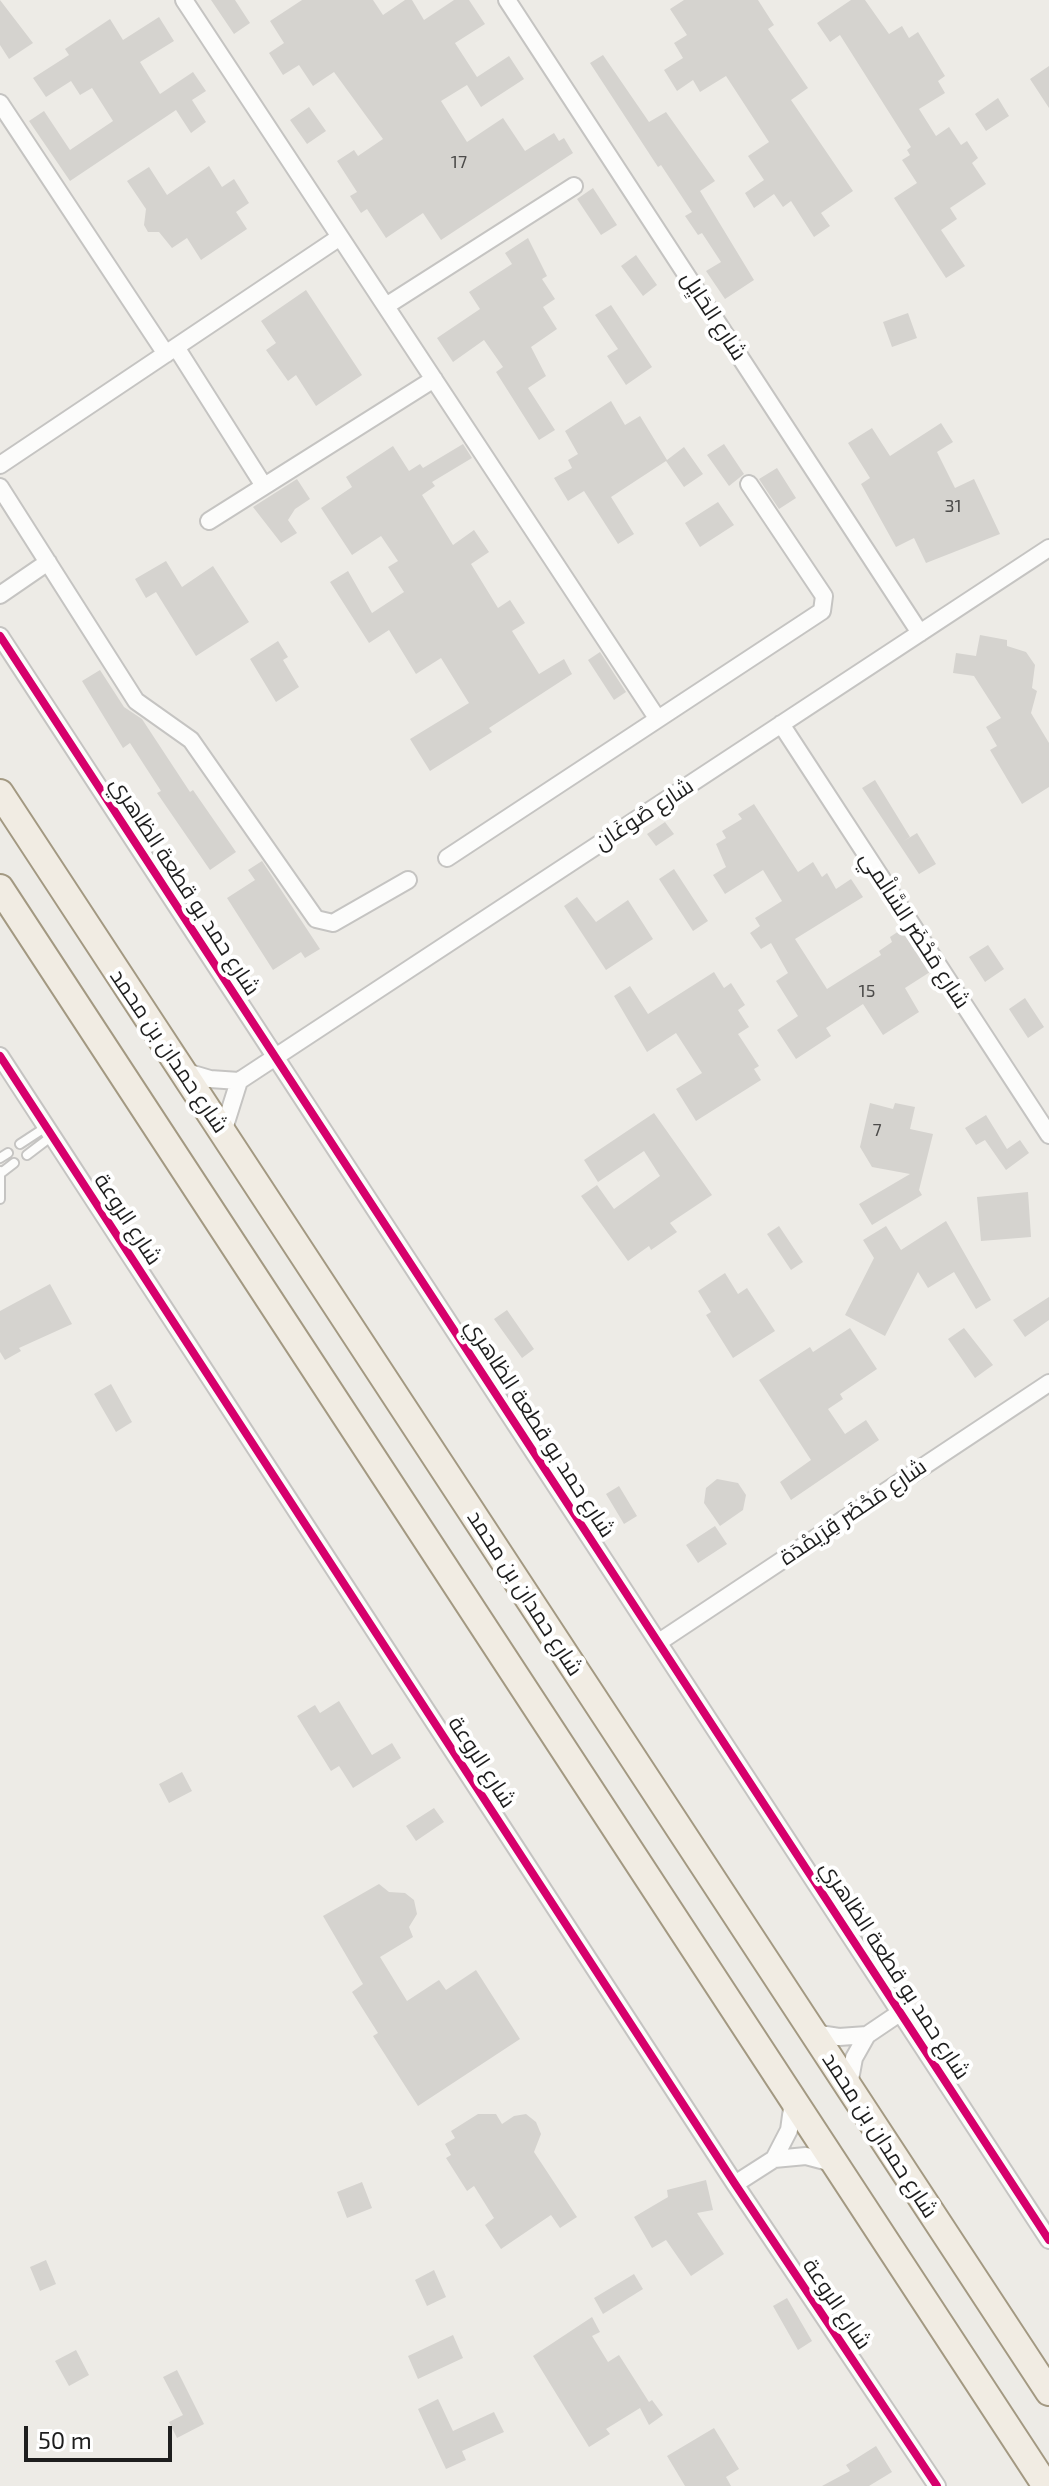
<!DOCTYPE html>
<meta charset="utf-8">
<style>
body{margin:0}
#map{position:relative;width:1049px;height:2486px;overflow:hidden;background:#edebe6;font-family:"Exo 2",sans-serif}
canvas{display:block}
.scale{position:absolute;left:24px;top:2426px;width:148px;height:36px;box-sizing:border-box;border:4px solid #1e1e1e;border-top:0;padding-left:10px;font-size:24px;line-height:28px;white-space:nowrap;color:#1e1e1e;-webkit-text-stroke:6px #fff;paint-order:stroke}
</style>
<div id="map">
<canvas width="1049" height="2486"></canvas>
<div class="scale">50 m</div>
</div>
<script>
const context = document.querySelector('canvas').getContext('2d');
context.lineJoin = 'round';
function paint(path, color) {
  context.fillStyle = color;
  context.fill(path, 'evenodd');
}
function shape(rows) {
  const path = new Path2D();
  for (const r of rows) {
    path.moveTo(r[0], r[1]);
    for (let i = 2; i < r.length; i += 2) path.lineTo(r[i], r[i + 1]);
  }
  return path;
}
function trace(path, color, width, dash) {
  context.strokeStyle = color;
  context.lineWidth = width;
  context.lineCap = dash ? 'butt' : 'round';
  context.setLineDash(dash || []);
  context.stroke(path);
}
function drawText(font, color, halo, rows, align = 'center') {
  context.font = font + ' "Exo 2",Cairo,sans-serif';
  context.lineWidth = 8;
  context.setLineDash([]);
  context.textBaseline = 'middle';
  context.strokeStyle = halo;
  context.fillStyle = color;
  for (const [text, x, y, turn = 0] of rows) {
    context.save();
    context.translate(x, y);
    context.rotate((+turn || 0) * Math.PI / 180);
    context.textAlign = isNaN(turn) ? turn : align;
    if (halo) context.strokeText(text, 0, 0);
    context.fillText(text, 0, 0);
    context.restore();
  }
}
paint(shape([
 [0,0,33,43,9,59,0,45],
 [211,0,235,0,250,23,234,34],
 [302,0,373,0,383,15,405,0,412,0,424,20,454,0,469,0,485,24,455,43,477,77,509,56,524,79,481,107,467,85,441,101,467,142,503,118,525,151,554,133,559,141,564,138,573,153,441,240,423,213,386,238,367,209,361,213,350,196,357,192,337,161,354,150,358,156,383,139,334,72,313,86,299,65,283,75,269,53,284,43,270,21],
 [684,0,758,0,774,25,768,29,808,88,791,100,853,191,821,213,830,226,814,237,791,201,783,207,774,194,754,208,745,193,764,180,748,156,769,142,726,76,700,92,693,80,677,91,664,70,683,58,674,43,687,35,670,9],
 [851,0,865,0,889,34,902,26,909,38,918,32,945,76,938,81,945,93,919,109,936,136,949,127,961,145,967,141,978,158,972,163,986,184,950,208,957,219,941,230,965,266,946,278,894,198,917,183,902,160,910,155,907,150,911,147,840,35,830,42,817,23],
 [159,17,174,41,140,62,160,94,193,72,206,91,192,100,206,122,191,133,176,110,70,181,29,121,44,111,70,150,113,121,92,88,80,95,71,81,46,97,33,78,69,55,65,49,110,19,123,40],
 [603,55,649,122,666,112,715,181,700,191,754,280,725,299,706,271,721,262,702,233,698,235,685,216,692,212,661,165,658,167,590,63],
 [1049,66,1049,108,1030,79],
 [998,98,1009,116,986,131,975,114],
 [309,107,326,131,307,144,290,120],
 [209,166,222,187,234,179,249,203,236,212,247,229,201,260,187,238,172,248,159,232,148,232,144,225,146,209,127,181,149,167,167,195],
 [593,188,617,225,601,235,577,199],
 [528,238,547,276,542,279,555,299,543,307,557,329,531,347,546,376,528,388,555,430,539,440,496,372,503,367,484,340,453,362,437,338,480,309,469,292,512,264,505,253],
 [636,255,657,285,643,296,621,266],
 [306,290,362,375,316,406,296,375,288,381,266,350,276,343,261,321],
 [611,305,652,367,626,385,607,356,618,349,595,315],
 [908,313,917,338,892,347,883,322],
 [611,401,625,425,640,416,667,460,684,447,703,474,684,487,666,461,611,497,634,534,618,544,584,491,568,501,554,478,572,468,568,460,578,454,565,431],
 [941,423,953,442,937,452,955,488,974,479,1000,534,926,563,914,538,896,547,861,484,870,478,848,443,872,428,890,456],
 [463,444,472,458,432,482,435,486,422,495,453,545,474,530,489,552,471,564,498,608,510,600,525,623,512,631,539,674,564,659,572,674,489,728,492,732,430,771,410,739,469,703,441,658,416,674,389,630,369,643,330,582,348,571,372,613,404,592,388,567,398,561,381,536,352,555,321,508,352,487,346,477,393,446,409,471,420,464,423,468],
 [724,444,744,474,729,486,707,455],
 [777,468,796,498,779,509,759,479],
 [297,479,310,499,295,509,288,520,297,533,281,543,253,507],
 [718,502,734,525,700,547,685,523],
 [166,561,182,587,213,566,249,622,196,656,156,592,146,598,135,579],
 [980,635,1007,640,1007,646,1026,652,1035,665,1032,688,1037,691,1031,713,1049,743,1049,787,1022,804,990,750,997,746,986,727,1001,718,974,676,953,673,956,653,976,656],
 [278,641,288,657,283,660,299,687,276,702,250,659],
 [600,652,626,692,614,700,588,660],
 [100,670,124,707,142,719,190,792,193,790,236,852,210,870,157,793,161,791,130,743,123,748,82,681],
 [875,780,910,837,904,841,917,833,936,864,919,874,862,788],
 [754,804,798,872,813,862,822,877,827,873,836,889,851,879,863,897,795,939,827,989,881,955,879,951,892,942,890,937,902,929,930,972,905,988,919,1012,883,1035,863,1004,826,1028,831,1036,796,1059,777,1030,798,1016,776,981,788,973,771,943,761,949,750,933,760,926,755,918,782,901,763,870,725,894,713,875,726,867,716,844,726,838,722,831,742,819,738,814],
 [665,822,674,834,656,846,647,834],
 [262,861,320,949,305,958,301,952,273,970,227,898,255,880,248,870],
 [674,869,708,921,693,931,659,879],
 [577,897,596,922,628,900,653,939,606,970,564,906],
 [988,945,1004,969,985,982,969,957],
 [714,972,724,988,731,983,745,1005,738,1010,749,1027,738,1034,759,1066,754,1069,761,1080,696,1121,676,1089,702,1073,676,1033,647,1052,614,996,630,986,648,1014],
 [1025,998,1044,1027,1028,1038,1009,1009],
 [870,1103,893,1109,895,1103,915,1107,910,1129,933,1134,919,1190,922,1195,872,1225,859,1204,910,1174,872,1167,860,1147],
 [654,1113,712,1195,670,1223,677,1232,651,1250,649,1246,628,1261,581,1196,597,1185,614,1209,660,1176,644,1151,598,1182,584,1160],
 [986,1115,1007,1149,1020,1140,1029,1153,1006,1170,985,1140,976,1145,965,1128],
 [1028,1192,1031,1237,981,1241,977,1197],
 [946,1221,991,1300,976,1309,954,1272,928,1288,918,1272,885,1336,845,1315,874,1258,863,1240,886,1226,901,1250],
 [779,1226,803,1262,791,1270,767,1234],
 [725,1273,738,1294,747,1288,775,1331,733,1358,706,1315,711,1312,698,1291],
 [50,1284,72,1324,19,1348,21,1351,5,1360,0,1352,0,1311],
 [1049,1297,1049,1320,1025,1337,1013,1320],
 [507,1310,534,1349,522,1358,494,1319],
 [850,1328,877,1369,840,1394,843,1399,828,1409,845,1434,866,1420,879,1440,791,1500,780,1482,811,1460,759,1380,810,1347,813,1352],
 [964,1328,993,1365,975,1378,948,1339],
 [111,1384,132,1422,116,1432,94,1394],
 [717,1479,738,1483,746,1495,743,1510,720,1526,704,1503,706,1488],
 [619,1486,637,1516,624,1524,606,1494],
 [715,1526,727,1544,698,1563,686,1545],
 [339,1701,372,1755,392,1743,401,1758,353,1788,339,1766,331,1771,297,1716,315,1705,320,1713],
 [182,1772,192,1791,169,1803,159,1784],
 [434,1808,444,1822,416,1841,406,1826],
 [379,1884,389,1892,405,1893,414,1900,417,1914,409,1927,413,1937,380,1957,407,2001,439,1980,446,1990,476,1970,520,2039,418,2106,373,2036,378,2033,352,1992,363,1984,323,1916],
 [478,2114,496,2114,502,2124,514,2116,526,2114,536,2122,541,2134,534,2152,577,2217,560,2228,551,2215,501,2249,485,2225,494,2218,474,2186,467,2191,446,2158,451,2155,445,2144,455,2138,451,2131],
 [706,2180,713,2210,697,2213,724,2254,691,2276,666,2240,652,2248,634,2217,668,2197,667,2190],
 [362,2182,372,2208,347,2218,337,2192],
 [46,2260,56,2284,40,2291,30,2267],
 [434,2270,446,2297,427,2306,415,2280],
 [634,2274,643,2289,603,2314,594,2298],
 [787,2298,812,2341,798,2350,773,2306],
 [592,2317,600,2332,592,2336,608,2362,619,2355,649,2402,652,2400,663,2415,649,2425,640,2408,606,2429,610,2434,589,2447,533,2356],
 [453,2335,463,2358,418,2379,408,2356],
 [76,2350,89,2375,69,2386,55,2361],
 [177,2370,204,2424,177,2438,169,2422,183,2415,163,2377],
 [438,2399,453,2431,494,2412,504,2432,462,2451,466,2460,446,2469,418,2409],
 [714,2428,739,2469,726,2477,731,2486,685,2486,667,2456],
 [876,2446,892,2472,869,2486,822,2486,850,2471,846,2465]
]), '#d5d3cf');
const lane = shape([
 [20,1144,46,1127],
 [27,1155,52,1136],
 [0,1158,8,1153],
 [0,1171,0,1199],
 [1,1173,14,1163]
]);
const street = shape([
 [184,0,657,718],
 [507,0,920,633],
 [0,103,166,354],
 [386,306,574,186],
 [176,347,264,486],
 [0,465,340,237],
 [0,487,136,701,191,740,316,919,333,923,408,880],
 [209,521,434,379],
 [0,595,48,562],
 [0,636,1049,2240],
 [781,724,1049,1135],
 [447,858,822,611,824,596,749,484],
 [0,1056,735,2184,937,2486],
 [183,1071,210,1079,239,1081,1049,548],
 [223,1132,239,1081],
 [659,1642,1049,1383],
 [813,2033,839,2037,867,2035],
 [849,2085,854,2058,867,2035,901,2012],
 [774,2159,789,2130,793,2101],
 [735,2184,774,2159,806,2156,836,2164]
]);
const primary = shape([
 [0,793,1049,2392],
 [0,888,1046,2486]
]);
trace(lane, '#c5c4c2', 12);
trace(street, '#c5c4c2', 20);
trace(primary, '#a39982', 30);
trace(lane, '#fcfcfb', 8);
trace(street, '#fcfcfb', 16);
trace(primary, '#f1ece3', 26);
trace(shape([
 [0,636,1049,2240],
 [0,1056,735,2184,937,2486]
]), '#d6006c', 8);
drawText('18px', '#4c4b4a', null, [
 ["17",459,162],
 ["31",953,506],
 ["15",867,991],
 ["7",877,1130]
]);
drawText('22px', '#1e1e1e', '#fff', [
 ["شارع الحَايِل",714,316,57],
 ["شارع صُوغَان",644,814,-33],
 ["شارع حمد بو قطعة الظاهري",185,886,57],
 ["شارع مَحْضَر السَّالْمي",915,930,57],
 ["شارع حمدان بن محمد",169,1051,56],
 ["شارع الروعة",128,1219,57],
 ["شارع حمد بو قطعة الظاهري",540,1428,57],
 ["شارع مَحْضَر قِرَيمْدَة",853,1512,-34],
 ["شارع حمدان بن محمد",525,1593,57],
 ["شارع الروعة",482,1762,57],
 ["شارع حمد بو قطعة الظاهري",895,1970,57],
 ["شارع حمدان بن محمد",880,2135,57],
 ["شارع الروعة",837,2304,56]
]);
</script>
